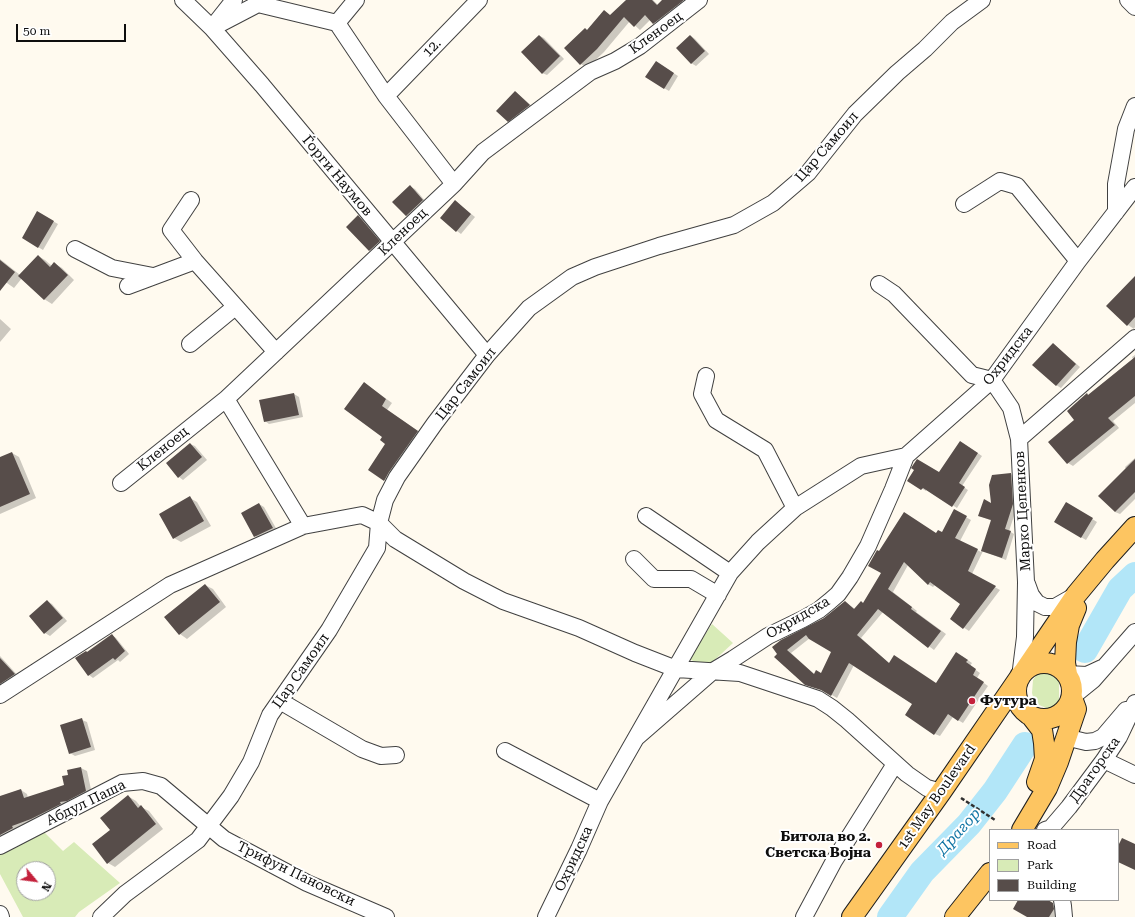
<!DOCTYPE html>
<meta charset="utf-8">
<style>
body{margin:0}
#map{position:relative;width:1135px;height:917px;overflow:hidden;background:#fffaef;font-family:"Roboto Serif",serif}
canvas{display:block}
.legend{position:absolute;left:989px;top:829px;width:130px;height:72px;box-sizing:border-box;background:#fff;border:1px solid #9f9f9f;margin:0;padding:5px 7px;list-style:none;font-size:12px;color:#0e0e0e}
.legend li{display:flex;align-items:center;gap:8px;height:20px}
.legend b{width:20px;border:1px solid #9f9f9f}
.north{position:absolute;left:16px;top:861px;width:40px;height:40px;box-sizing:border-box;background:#fff;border:1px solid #9f9f9f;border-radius:50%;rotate:119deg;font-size:11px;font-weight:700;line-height:16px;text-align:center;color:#0e0e0e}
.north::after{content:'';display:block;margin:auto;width:14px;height:18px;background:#c4203b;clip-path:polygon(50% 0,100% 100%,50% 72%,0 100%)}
.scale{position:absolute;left:16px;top:24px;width:110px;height:18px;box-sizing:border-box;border:2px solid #0e0e0e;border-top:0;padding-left:5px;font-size:12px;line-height:14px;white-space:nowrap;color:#0e0e0e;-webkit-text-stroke:3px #fff;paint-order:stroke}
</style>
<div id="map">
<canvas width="1135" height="917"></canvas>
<ul class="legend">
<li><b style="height:5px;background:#fdc561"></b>Road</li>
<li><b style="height:11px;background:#d8ebb7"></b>Park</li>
<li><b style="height:11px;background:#574d4a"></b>Building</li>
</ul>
<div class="north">N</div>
<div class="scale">50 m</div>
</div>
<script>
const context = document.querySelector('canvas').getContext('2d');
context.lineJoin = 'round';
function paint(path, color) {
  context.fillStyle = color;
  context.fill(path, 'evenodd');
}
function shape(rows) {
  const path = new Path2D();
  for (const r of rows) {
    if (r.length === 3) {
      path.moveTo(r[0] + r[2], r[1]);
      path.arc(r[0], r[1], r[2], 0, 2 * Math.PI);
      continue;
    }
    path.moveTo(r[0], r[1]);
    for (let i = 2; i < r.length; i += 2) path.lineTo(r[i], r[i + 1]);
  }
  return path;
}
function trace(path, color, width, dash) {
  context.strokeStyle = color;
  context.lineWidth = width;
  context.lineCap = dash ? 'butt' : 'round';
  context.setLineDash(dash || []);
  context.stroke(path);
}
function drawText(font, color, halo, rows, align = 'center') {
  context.font = font + ' "Roboto Serif",serif';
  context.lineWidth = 4;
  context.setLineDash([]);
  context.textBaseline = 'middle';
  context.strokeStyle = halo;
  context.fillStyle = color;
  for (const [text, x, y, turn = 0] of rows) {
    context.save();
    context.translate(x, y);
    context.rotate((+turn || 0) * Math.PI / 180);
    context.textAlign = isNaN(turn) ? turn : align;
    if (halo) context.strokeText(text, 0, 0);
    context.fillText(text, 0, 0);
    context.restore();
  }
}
paint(shape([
 [712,624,733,643,707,667,689,659],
 [1047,670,1053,672,1057,676,1059,682,1059,701,1057,706,1053,709,1049,709,1039,705,1034,700,1032,693,1033,680,1037,674,1042,671],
 [42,830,63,851,74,842,120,883,79,912,75,917,23,917,0,874,0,852],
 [24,869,48,869,48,893,24,893]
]), '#d8ebb7');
paint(shape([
 [627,0,653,0,658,5,664,0,681,0,686,6,660,26,651,19,640,30,630,21,604,52,587,68,581,64,566,48,588,31,605,12,611,16],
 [540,36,544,38,564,59,547,75,542,73],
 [691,36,695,39,709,54,696,66,691,63],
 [661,65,678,76,669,91,664,88],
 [516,92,534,108,513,124,508,121],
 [411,187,415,189,427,203,411,218,406,216,394,202],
 [455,201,475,217,461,234,457,231],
 [37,212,58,224,43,250,23,238],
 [358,216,363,219,384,244,374,253,370,250],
 [38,256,45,260,52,266,54,263,62,268,74,280,52,304,44,299,22,278,14,288,0,278,0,259,20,275],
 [1135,277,1135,327,1134,329,1128,325],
 [0,319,11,329,0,342],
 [1053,344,1057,347,1080,367,1061,388,1056,385],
 [1135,355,1135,403,1113,421,1119,428,1073,466,1068,463,1075,420,1088,395,1133,359,1132,357],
 [370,387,392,403,387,410,424,435,391,484,369,470,387,444],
 [294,394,299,397,303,417,269,424,265,421],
 [190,444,195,446,207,460,183,480,179,477],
 [964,444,982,456,962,486,968,490,957,508,927,489,926,491,909,481,940,474],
 [12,453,19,457,36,498,0,514,0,458],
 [1135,458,1135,499,1120,514,1115,512,1126,469,1125,467],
 [1011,474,1015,477,1017,507,1009,531,1014,534,1006,560,983,551,972,574,1000,590,969,631,951,619,962,604,935,585,933,587,928,584,908,565,893,592,917,611,916,612,946,634,934,650,883,612,861,638,890,664,936,684,962,656,972,663,970,666,980,673,977,678,988,686,963,723,953,717,940,736,935,734,913,704,854,665,837,698,827,692,806,684,775,657,845,602,855,609,864,604,882,573,879,552,936,534,943,533,955,511,971,520,960,541,981,552,992,521,980,516,992,505],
 [810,638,833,652,821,674,815,675,791,653],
 [190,498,197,502,211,526,181,542,174,538],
 [1067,503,1097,522,1086,540,1055,522],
 [259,504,264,507,277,530,260,539,255,536],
 [205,585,213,589,226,607,187,639,180,634],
 [47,601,52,604,67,621,50,636,45,633,30,617],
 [112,635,116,638,129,654,120,662,118,660,93,678,89,675,88,653],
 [0,656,21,679,0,693],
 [82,720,87,722,95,750,75,756,70,753],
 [81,768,87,771,92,794,0,842,0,806,21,790,27,794,28,798,65,785,69,775],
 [128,796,136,801,141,807,149,811,163,829,115,867,108,863,111,830],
 [1020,900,1046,900,1057,907,1058,911,1055,917,1029,917]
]), '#0003');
trace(shape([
 [1085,650,1120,589,1135,575],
 [890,917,922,872,969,824,995,791,1025,745]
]), '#b2e6f8', 26);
paint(shape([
 [626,0,652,0,657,5,662,0,684,0,653,24,645,15,634,27,624,17,597,49,580,65,564,48,585,28,587,30,604,10,610,15],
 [539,35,560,56,542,74,521,52],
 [690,35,705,51,691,64,676,48],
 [656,61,674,73,664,89,645,77],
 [515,91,530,105,508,122,496,111],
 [410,185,423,200,406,216,392,202],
 [455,200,471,214,456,232,440,218],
 [37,211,54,221,38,248,22,238],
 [358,215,380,241,369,251,346,227],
 [38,255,50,267,54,262,68,275,44,300,18,276],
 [0,260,15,272,0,291],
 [1135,276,1135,317,1127,326,1106,306],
 [1053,343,1076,364,1056,386,1032,365],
 [1135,357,1135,396,1108,418,1115,425,1067,464,1048,442,1074,420,1067,411,1087,393,1088,395],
 [364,382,386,399,382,406,418,431,389,472,384,481,368,470,385,444,380,440,382,437,344,409],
 [294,393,299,415,264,422,259,400],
 [960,441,978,453,959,483,965,487,952,507,923,488,921,490,907,481,914,470,911,468,917,459,939,472],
 [190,443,202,457,178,478,166,463],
 [12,452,30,494,0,507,0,457],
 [1135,459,1135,492,1115,512,1098,496],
 [1011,473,1013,504,1005,529,1011,531,1002,558,981,551,991,520,978,516,984,499,991,503,989,485,992,475],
 [190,496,204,521,173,539,159,514],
 [1066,502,1093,518,1081,538,1054,522],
 [259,503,273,528,254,537,241,513],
 [954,509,967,516,955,538,978,549,968,571,996,586,963,629,950,619,960,604,930,582,928,585,904,562,888,589,912,607,911,609,941,631,928,648,878,609,857,635,889,663,894,655,936,683,956,652,968,660,966,662,976,669,973,675,984,682,958,721,948,714,934,735,905,715,912,704,849,663,831,696,821,690,805,685,774,657,777,654,772,647,781,640,824,618,845,601,854,609,861,601,863,603,881,573,868,566,877,550,879,551,904,512,936,533,938,530,942,532],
 [806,635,809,639,831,652,821,673,816,670,814,674,787,650],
 [205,584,220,602,179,635,164,617],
 [47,600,63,618,44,634,29,616],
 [112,634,125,651,115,660,113,658,88,676,75,658,86,651,87,652],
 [0,658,15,674,0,684],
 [82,718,91,747,69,754,60,725],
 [81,767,86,791,67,801,60,802,61,804,31,819,12,826,13,828,0,835,0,796,21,789,24,798,64,785,62,776,68,775,67,770],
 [128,795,138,808,141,805,156,824,107,864,92,844,110,830,100,818],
 [1122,838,1135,844,1135,870,1118,862,1118,846],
 [1018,900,1048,900,1053,903,1054,909,1049,917,1027,917,1013,909]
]), '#574d4a');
const minor = shape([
 [183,0,212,28,262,85,487,355],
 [1128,0,1135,7],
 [337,23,356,0],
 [215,24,234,0],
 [212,28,258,4,337,23,386,96,454,184],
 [386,96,479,0],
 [191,200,171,230,195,261,276,352],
 [964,204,1000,181,1017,186,1078,261],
 [1116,212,1116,184,1126,129,1135,106],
 [75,249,112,268,153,276],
 [879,284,894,294,972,375,992,380,1011,408,1019,439,1026,582,1025,637,1020,677],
 [128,286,195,261],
 [190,344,235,307],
 [706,376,702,394,716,420,765,450,795,508],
 [226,399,303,526],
 [1019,439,1135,338],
 [121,483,226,399,454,184,483,152,590,72,615,61,640,46,699,0],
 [646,516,730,573],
 [634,559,654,579,691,579,718,595],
 [1027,584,1031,595,1037,603,1045,607,1055,607,1076,595],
 [1067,674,1087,675,1102,668],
 [0,695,170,585,303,526,362,515,379,523,395,539,464,581,503,601,579,628,635,653,676,669,740,673,818,699,832,708,847,720,907,774,927,788,941,792],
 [1072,697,1093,680,1135,632],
 [280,701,362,749,381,756,396,755],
 [1065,737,1086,742,1095,741,1103,737,1126,710],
 [636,738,713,671,733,659,768,636,803,619,819,610,830,601,838,594,850,577,868,546,893,489,906,456,992,380,1078,261,1135,187],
 [505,751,600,801],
 [1104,760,1135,775],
 [1045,830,1051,828,1069,807,1104,760,1119,737,1135,703],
 [0,846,122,783,143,781,161,786,224,839,307,883,386,917],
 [1062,900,1063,906,1064,917],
 [0,914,1,917],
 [101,917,125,894,198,840,231,796,251,762,270,715,329,630,377,548,379,523,385,500,397,477,435,423,487,355,529,308,572,277,595,267,659,246,734,225,773,203,808,173,855,114,897,73,925,49,952,22,982,0],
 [546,917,579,849,600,801,730,573,758,542,795,508,861,466,906,456],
 [804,917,834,861,895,764]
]);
const major = shape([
 [1044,691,28],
 [1025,670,1076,595,1105,560,1135,527],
 [1067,674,1065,663,1066,642,1069,625,1076,608],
 [1032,717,1042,730,1044,743,1045,759,1037,782],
 [1022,830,1047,788,1058,762,1076,709,1072,698],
 [852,917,941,792,1020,677],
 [955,917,990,873]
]);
trace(minor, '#414141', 18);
trace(major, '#1f1f1f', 22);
trace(shape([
 [961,798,995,820]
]), '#303030', 2.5, [4, 2]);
trace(minor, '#fff', 16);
trace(major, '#fdc561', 20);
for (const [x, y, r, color] of [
 [972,701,4,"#c4203b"],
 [879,845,4,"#c4203b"]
]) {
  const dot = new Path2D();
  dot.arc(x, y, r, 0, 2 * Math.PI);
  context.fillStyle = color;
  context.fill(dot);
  trace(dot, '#fff', 1.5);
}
drawText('14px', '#0e0e0e', '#fff', [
 ["Кленоец",656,33,-36],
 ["12.",432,48,-46],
 ["Цар Самоил",827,147,-49],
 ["Ѓорги Наумов",337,176,50],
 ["Кленоец",403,232,-44],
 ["Охридска",1008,356,-52],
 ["Цар Самоил",466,384,-52],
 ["Кленоец",163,449,-39],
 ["Марко Цепенков",1023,511,-93],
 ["Охридска",798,618,-30],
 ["Цар Самоил",301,671,-55],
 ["Драгорска",1095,770,-55],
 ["1st May Boulevard",937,797,-55],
 ["Абдул Паша",86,803,-26],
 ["Охридска",574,859,-65],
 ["Трифун Пановски",296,874,26]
]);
drawText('bold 14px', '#0e0e0e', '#fff', [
 ["Футура",980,701],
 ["Битола во 2.",871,837,"right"],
 ["Светска Војна",871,853,"right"]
], 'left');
drawText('italic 15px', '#1276a5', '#fff', [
 ["Драгор",959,832,-48]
]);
</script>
